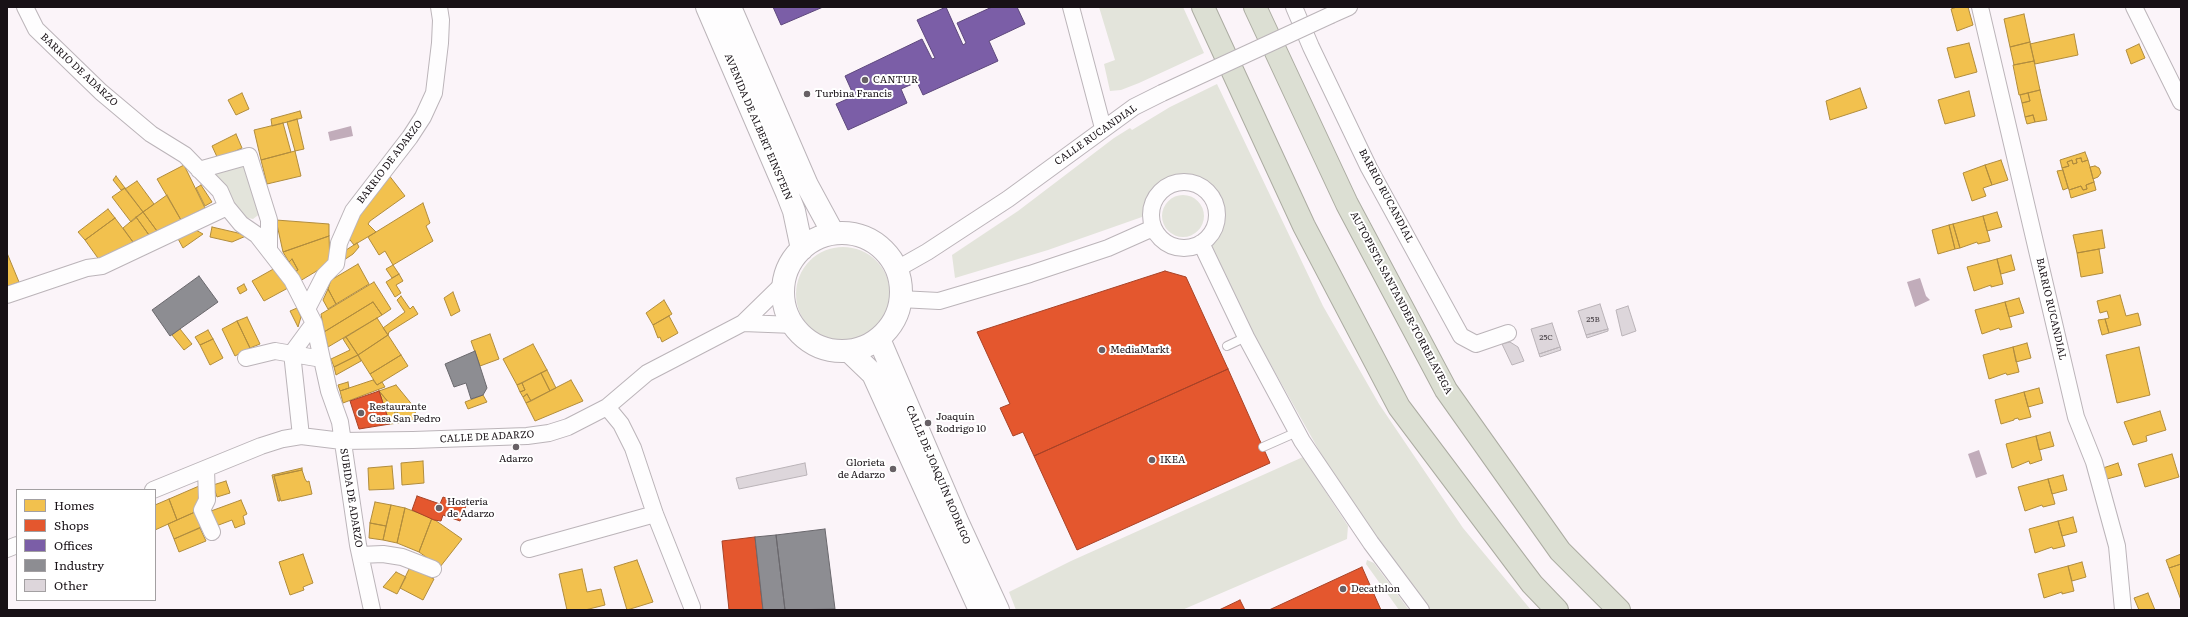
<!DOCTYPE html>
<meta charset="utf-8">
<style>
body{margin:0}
#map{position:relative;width:2188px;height:617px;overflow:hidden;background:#fbf4f9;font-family:Literata,serif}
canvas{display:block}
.frame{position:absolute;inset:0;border:8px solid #181116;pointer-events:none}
.legend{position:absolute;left:16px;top:489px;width:140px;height:112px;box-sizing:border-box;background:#fff;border:1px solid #a3a0a2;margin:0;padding:5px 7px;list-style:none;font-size:12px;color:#181116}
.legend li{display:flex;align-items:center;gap:8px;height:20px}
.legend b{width:20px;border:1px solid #a3a0a2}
</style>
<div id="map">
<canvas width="2188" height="617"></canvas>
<div class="frame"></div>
<ul class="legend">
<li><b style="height:11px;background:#f2c14e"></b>Homes</li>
<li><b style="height:11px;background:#e4572e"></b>Shops</li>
<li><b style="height:11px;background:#7b5ea7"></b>Offices</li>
<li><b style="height:11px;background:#8d8d92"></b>Industry</li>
<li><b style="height:11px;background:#ddd6db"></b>Other</li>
</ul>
</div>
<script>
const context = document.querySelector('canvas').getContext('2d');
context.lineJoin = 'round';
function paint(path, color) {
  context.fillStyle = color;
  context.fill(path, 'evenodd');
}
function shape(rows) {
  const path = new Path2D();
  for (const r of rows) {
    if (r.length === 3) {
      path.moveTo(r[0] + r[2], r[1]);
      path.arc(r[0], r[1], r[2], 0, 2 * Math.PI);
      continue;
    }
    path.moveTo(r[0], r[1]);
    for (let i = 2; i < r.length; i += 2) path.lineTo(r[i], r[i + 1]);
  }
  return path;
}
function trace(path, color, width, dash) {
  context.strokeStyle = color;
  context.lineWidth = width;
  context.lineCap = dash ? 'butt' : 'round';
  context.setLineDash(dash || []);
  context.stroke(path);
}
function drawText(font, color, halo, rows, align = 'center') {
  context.font = font + ' Literata,serif';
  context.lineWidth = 4;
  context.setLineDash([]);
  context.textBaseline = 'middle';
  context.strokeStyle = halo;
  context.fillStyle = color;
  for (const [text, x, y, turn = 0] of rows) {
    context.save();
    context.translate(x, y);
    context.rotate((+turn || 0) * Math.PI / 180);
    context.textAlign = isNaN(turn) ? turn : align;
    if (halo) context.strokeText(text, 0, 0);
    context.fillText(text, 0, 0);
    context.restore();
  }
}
paint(shape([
 [1099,7,1183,7,1204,53,1139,83,1121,90,1110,91,1104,64,1115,60],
 [1217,84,1323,306,1379,404,1463,528,1531,610,1430,610,1351,501,1321,454,1249,326,1209,247,1221,224,1219,197,1215,191,1196,176,1174,176,1153,188,1142,217,1048,250,955,278,952,255,1018,211,1114,138,1130,128,1132,130,1170,107],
 [243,162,261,213,253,219,243,217,212,170],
 [1183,216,21],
 [843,294,47],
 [1303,457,1348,526,1347,539,1182,610,1016,610,1009,592,1071,561],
 [1367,560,1374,563,1409,610,1399,610,1366,564]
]), '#e3e4db');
paint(shape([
 [351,126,353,136,330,141,328,132],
 [1920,278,1926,296,1930,300,1915,307,1907,282],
 [1979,450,1987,474,1976,478,1968,454]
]), '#c1acba');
const homes = shape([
 [1957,7,1968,7,1973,25,1957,31,1951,9,1957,7],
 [2024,14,2030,42,2010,47,2004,19,2024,14],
 [2074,34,2078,55,2035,64,2030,44,2074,34],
 [2030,42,2034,61,2014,65,2010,47,2030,42],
 [1969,43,1977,72,1955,78,1947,48,1969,43],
 [2139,44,2145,58,2131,64,2126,50,2139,44],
 [2034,61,2040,90,2019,95,2013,65,2034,61],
 [1860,88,1867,108,1830,120,1826,101,1860,88],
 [2040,90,2047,120,2035,122,2033,115,2025,117,2022,103,2030,101,2028,93,2040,90],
 [1969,91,1975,116,1945,124,1938,100,1969,91],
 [242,93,249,109,236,115,228,100,242,93],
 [2028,93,2030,101,2022,103,2020,95,2028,93],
 [300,111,302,118,272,126,271,119,300,111],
 [2033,115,2035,122,2027,124,2025,117,2033,115],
 [297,119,304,149,295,151,287,122,297,119],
 [283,123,291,152,261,160,254,130,283,123],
 [236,134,242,148,218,159,212,146,236,134],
 [295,151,301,176,267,184,261,160,295,151],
 [2085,152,2088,160,2082,162,2081,158,2076,159,2077,163,2073,164,2072,160,2067,162,2069,166,2062,168,2060,160,2085,152],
 [2081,158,2082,162,2088,160,2094,182,2086,185,2087,189,2083,190,2081,186,2069,190,2062,168,2069,166,2067,162,2072,160,2073,164,2077,163,2076,159,2081,158],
 [2001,160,2008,180,1992,185,1985,165,2001,160],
 [184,165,205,208,181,220,157,179,184,165],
 [1985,165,1992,185,1983,188,1986,196,1972,201,1963,173,1985,165],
 [2095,166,2099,168,2101,173,2098,177,2093,179,2090,167,2095,166],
 [2063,170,2068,188,2063,190,2057,171,2063,170],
 [388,174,405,196,370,221,368,224,376,232,354,245,347,236,359,213,388,174],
 [116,176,125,188,121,190,113,180,116,176],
 [137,181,154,204,143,212,125,189,137,181],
 [2094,182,2096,190,2071,198,2069,190,2081,186,2083,190,2087,189,2086,185,2094,182],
 [201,185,212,202,205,206,196,188,201,185],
 [125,188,143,212,131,222,112,197,125,188],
 [167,195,181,220,157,231,143,212,167,195],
 [423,203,430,223,426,226,433,241,393,265,385,251,379,255,368,237,423,203],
 [108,209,115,218,85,240,78,232,108,209],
 [143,212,157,231,149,235,136,217,143,212],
 [1997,212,2002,227,1987,231,1983,216,1997,212],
 [1983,216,1990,241,1978,244,1977,242,1960,248,1953,224,1983,216],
 [136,217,149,235,133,242,123,228,136,217],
 [115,218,133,242,100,261,85,240,115,218],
 [276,220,329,224,329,236,283,252,276,220],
 [1953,224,1960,248,1955,249,1949,225,1953,224],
 [1949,225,1955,249,1938,254,1932,230,1949,225],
 [212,227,238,233,246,236,232,242,210,237,212,227],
 [194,229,203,234,183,248,176,235,194,229],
 [2102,230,2105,248,2077,253,2073,235,2102,230],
 [329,236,330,263,300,281,295,272,298,270,292,259,289,262,283,252,329,236],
 [357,243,359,247,353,254,341,262,343,252,357,243],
 [2099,249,2103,273,2081,277,2077,253,2099,249],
 [7,253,19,282,7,287,7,253],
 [2011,255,2015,270,2001,274,1997,259,2011,255],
 [292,259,298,270,295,272,289,262,292,259],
 [1997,259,2003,284,1991,287,1991,285,1974,291,1967,267,1997,259],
 [358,264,369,284,336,304,328,289,331,280,358,264],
 [393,265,399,274,392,278,386,269,393,265],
 [277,267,288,288,264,301,252,281,277,267],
 [399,274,403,281,396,285,401,293,395,297,386,282,399,274],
 [374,282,391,309,382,315,373,302,324,332,321,314,374,282],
 [244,284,247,290,240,294,237,288,244,284],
 [328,289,336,304,328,309,323,300,328,289],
 [453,292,460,311,451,316,444,298,453,292],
 [2120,295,2126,316,2138,313,2141,325,2109,333,2105,319,2109,318,2107,311,2100,313,2097,301,2120,295],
 [401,296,410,309,413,306,418,314,389,332,388,335,383,328,405,312,397,300,401,296],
 [2019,298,2024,313,2009,317,2005,302,2019,298],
 [664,300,672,314,653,325,646,313,664,300],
 [373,302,382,315,328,347,324,332,373,302],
 [2005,302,2012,327,2000,330,1999,328,1982,334,1975,310,2005,302],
 [297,308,301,317,298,327,290,311,297,308],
 [669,316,678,333,662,342,660,337,658,338,653,325,669,316],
 [247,317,260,344,250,348,237,321,247,317],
 [377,318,388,335,358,355,346,337,377,318],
 [2105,319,2109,333,2102,335,2098,320,2105,319],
 [237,321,250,348,235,356,222,329,237,321],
 [180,329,192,344,184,350,172,335,180,329],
 [208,330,213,339,200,345,195,337,208,330],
 [490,334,499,359,480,366,471,341,490,334],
 [388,335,401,355,370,374,358,355,388,335],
 [346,337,358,355,334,367,331,359,350,350,343,339,346,337],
 [213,339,223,358,210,365,200,345,213,339],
 [2027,343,2031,358,2016,362,2013,347,2027,343],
 [533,344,547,370,517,385,503,359,533,344],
 [2013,347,2019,372,2007,375,2006,373,1989,379,1983,355,2013,347],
 [2139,347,2150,395,2117,403,2106,355,2139,347],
 [358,355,361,361,336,375,334,367,358,355],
 [401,355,408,366,377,385,370,374,401,355],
 [547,370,556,388,550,391,541,373,547,370],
 [541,373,550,391,531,401,527,394,523,397,520,392,525,390,522,383,541,373],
 [373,380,377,385,382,382,385,387,343,403,340,391,373,380],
 [571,380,583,401,535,421,526,403,571,380],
 [348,382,349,388,340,391,338,385,348,382],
 [522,383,525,390,520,392,517,385,522,383],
 [396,385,414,407,396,411,379,391,396,385],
 [2039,388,2043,403,2028,407,2024,392,2039,388],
 [379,391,393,408,384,406,379,391],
 [2024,392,2031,417,2019,420,2018,418,2014,419,2014,420,2001,424,1995,400,2024,392],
 [527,394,531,401,526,403,523,397,527,394],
 [483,395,487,402,468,409,465,402,483,395],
 [384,406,393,408,399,423,390,424,384,406],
 [414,407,417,420,405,422,396,411,414,407],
 [393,408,396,411,405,422,399,423,393,408],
 [2160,411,2166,430,2146,436,2147,441,2133,445,2124,422,2160,411],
 [2050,432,2054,446,2039,450,2036,436,2050,432],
 [2036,436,2042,460,2030,464,2029,461,2012,468,2006,444,2036,436],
 [2172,454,2179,477,2145,487,2138,464,2172,454],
 [423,461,424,483,402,485,401,463,423,461],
 [2118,463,2122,475,2107,479,2103,468,2118,463],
 [392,466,394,489,369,490,368,468,392,466],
 [302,468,302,470,274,476,280,501,278,501,272,475,302,468],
 [302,470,305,479,307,482,309,481,312,494,281,501,274,476,302,470],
 [2063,475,2067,490,2052,494,2048,479,2063,475],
 [2048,479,2055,504,2043,507,2042,505,2025,511,2018,487,2048,479],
 [226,481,230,493,217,497,213,485,226,481],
 [199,486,201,499,195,512,177,520,169,499,199,486],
 [169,499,177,520,155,530,155,505,169,499],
 [241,500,247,514,243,516,245,524,235,528,232,520,216,526,211,511,241,500],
 [375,502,391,505,386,526,370,523,375,502],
 [391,505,405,508,397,543,383,540,391,505],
 [405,508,432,518,419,552,397,543,405,508],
 [195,512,201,527,174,539,168,524,195,512],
 [2073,517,2077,532,2062,536,2058,521,2073,517],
 [432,518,462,539,440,567,419,552,432,518],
 [2058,521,2065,546,2053,549,2052,547,2035,553,2029,529,2058,521],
 [370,523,386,526,383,540,369,538,370,523],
 [200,528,206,541,179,552,174,539,200,528],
 [303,554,313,583,303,587,304,590,290,595,279,562,303,554],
 [2181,554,2181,564,2169,568,2166,560,2181,554],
 [637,560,653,602,627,610,614,567,637,560],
 [2082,562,2086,577,2072,581,2068,566,2082,562],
 [2181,564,2181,600,2169,568,2181,564],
 [2068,566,2074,591,2062,594,2062,592,2044,598,2038,574,2068,566],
 [410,567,434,579,423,600,400,588,410,567],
 [582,569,587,592,601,589,605,605,585,610,567,610,559,574,582,569],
 [396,572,406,577,397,594,383,587,396,572],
 [2148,593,2155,610,2139,610,2134,598,2148,593]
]);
paint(homes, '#f2c14e');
trace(homes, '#b18c3d', 1);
const shops = shape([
 [1165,271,1186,277,1228,369,1034,456,1023,432,1013,436,1000,408,1010,404,977,332,1165,271],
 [1228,369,1270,463,1077,550,1034,456,1228,369],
 [379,391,390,424,359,429,350,401,379,391],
 [417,496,440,504,443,497,466,506,460,521,443,515,441,521,434,520,412,510,417,496],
 [755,537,763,610,729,610,722,541,755,537],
 [1362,567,1381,610,1269,610,1362,567],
 [1240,600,1245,610,1219,610,1240,600]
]);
paint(shops, '#e4572e');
trace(shops, '#a74227', 1);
const offices = shape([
 [773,7,823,7,781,25,773,7],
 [946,7,963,45,966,43,957,23,992,7,1017,7,1025,24,989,41,998,61,923,95,917,82,901,89,907,103,848,130,836,104,854,96,845,76,922,39,932,59,935,58,917,20,946,7]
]);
paint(offices, '#7b5ea7');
trace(offices, '#5d477c', 1);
const industry = shape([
 [199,276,218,302,170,336,152,310,199,276],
 [475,351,487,388,483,395,471,399,466,383,454,387,445,364,475,351],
 [825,529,835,609,785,610,776,535,825,529],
 [776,535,785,610,763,610,755,537,776,535]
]);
paint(industry, '#8d8d92');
trace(industry, '#6a686d', 1);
const building = shape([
 [1600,304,1608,329,1586,335,1578,311,1600,304],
 [1628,306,1636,331,1622,336,1616,310,1628,306],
 [1552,323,1560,347,1539,354,1531,329,1552,323],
 [1608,329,1608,331,1587,338,1586,335,1608,329],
 [1510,342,1518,347,1524,361,1512,365,1502,344,1510,342],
 [1560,347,1561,350,1540,357,1539,354,1560,347],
 [805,463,807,475,739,489,736,478,805,463]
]);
paint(building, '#ddd6db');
trace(building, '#bab3b8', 1);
const service = shape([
 [1227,346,1246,337],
 [1263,447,1297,432]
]);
const minor = shape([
 [25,7,36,29,101,92,151,134,185,155,220,191,227,207,241,224,257,235,292,280,314,323,329,391,340,422,358,545,372,610],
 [1071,7,1103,128],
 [1294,7,1311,47,1369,168,1461,336,1476,344,1508,333],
 [1980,7,2076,417,2094,462,2117,546,2123,610],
 [2134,7,2181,102],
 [1331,15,1349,7],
 [199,170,249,156,269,220,269,250],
 [1184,215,33],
 [1201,243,1246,337,1302,441,1371,543,1421,610],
 [897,269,927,252,1008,199,1134,107,1162,93],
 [7,295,87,268,102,266,227,207],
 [900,299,939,301,1030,274,1108,248,1153,228],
 [307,309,324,276,336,264,339,243,353,211,410,137,423,117,434,93,440,43,441,20,439,7],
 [743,323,794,325],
 [246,358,275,351,322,359],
 [607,407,621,424,633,448,655,514,692,607],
 [301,436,292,353,314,323],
 [206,469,207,500,202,510,212,532],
 [153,490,261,446,283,439,301,436,342,441,413,440,527,436,549,433,568,427,607,407,647,373,743,323,784,283],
 [7,549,17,545],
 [529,549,655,514],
 [360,555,383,554,402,557,433,569]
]);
const secondary = shape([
 [707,7,787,193,794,211,802,249],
 [730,7,807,185,833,233],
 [842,292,59],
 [879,339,957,521,998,610],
 [849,351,873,374,980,610]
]);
const motorway = shape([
 [1203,7,1304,226,1399,407,1532,584,1557,610],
 [1255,7,1347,204,1446,390,1560,551,1619,610]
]);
trace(service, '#bbb4b9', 10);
trace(minor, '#bbb4b9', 18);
trace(secondary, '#bbb4b9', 24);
trace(motorway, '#acaca2', 24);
trace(service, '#fefdfe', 8);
trace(minor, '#fefdfe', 16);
trace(secondary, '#fefdfe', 22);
trace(motorway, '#dcdfd3', 22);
const minorBridge = shape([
 [1162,93,1331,15]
]);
trace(minorBridge, '#bbb4b9', 18, []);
trace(minorBridge, '#fefdfe', 16);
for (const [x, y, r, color] of [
 [865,80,4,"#676065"],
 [807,94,4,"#676065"],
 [1102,350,4,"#676065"],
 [361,413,4,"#676065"],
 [928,423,4,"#676065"],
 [516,447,4,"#676065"],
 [1152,460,4,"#676065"],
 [893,469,4,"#676065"],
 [439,508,4,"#676065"],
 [1343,589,4,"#676065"]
]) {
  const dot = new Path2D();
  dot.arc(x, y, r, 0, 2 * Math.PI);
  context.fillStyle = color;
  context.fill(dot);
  trace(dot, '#fff', 1.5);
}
drawText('8px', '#494247', null, [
 ["25B",1593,320],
 ["25C",1546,338]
]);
drawText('10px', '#181116', '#fff', [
 ["BARRIO DE ADARZO",79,70,43],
 ["AVENIDA DE ALBERT EINSTEIN",758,127,67],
 ["CALLE RUCANDIAL",1096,135,-35],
 ["BARRIO DE ADARZO",390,162,-53],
 ["BARRIO RUCANDIAL",1386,196,62],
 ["AUTOPISTA SANTANDER-TORRELAVEGA",1401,303,62],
 ["BARRIO RUCANDIAL",2051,309,77],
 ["CALLE DE ADARZO",487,437,-3],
 ["CALLE DE JOAQUÍN RODRIGO",938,475,67],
 ["SUBIDA DE ADARZO",351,498,81]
]);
drawText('10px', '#181116', '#fff', [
 ["CANTUR",873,80],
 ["Turbina Francis",815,94],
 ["MediaMarkt",1110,350],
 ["Restaurante",369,407],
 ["Casa San Pedro",369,419],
 ["Joaquín",936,417],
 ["Rodrigo 10",936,429],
 ["Adarzo",516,459,"center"],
 ["IKEA",1160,460],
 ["Glorieta",885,463,"right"],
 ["de Adarzo",885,475,"right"],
 ["Hostería",447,502],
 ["de Adarzo",447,514],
 ["Decathlon",1351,589]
], 'left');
</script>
